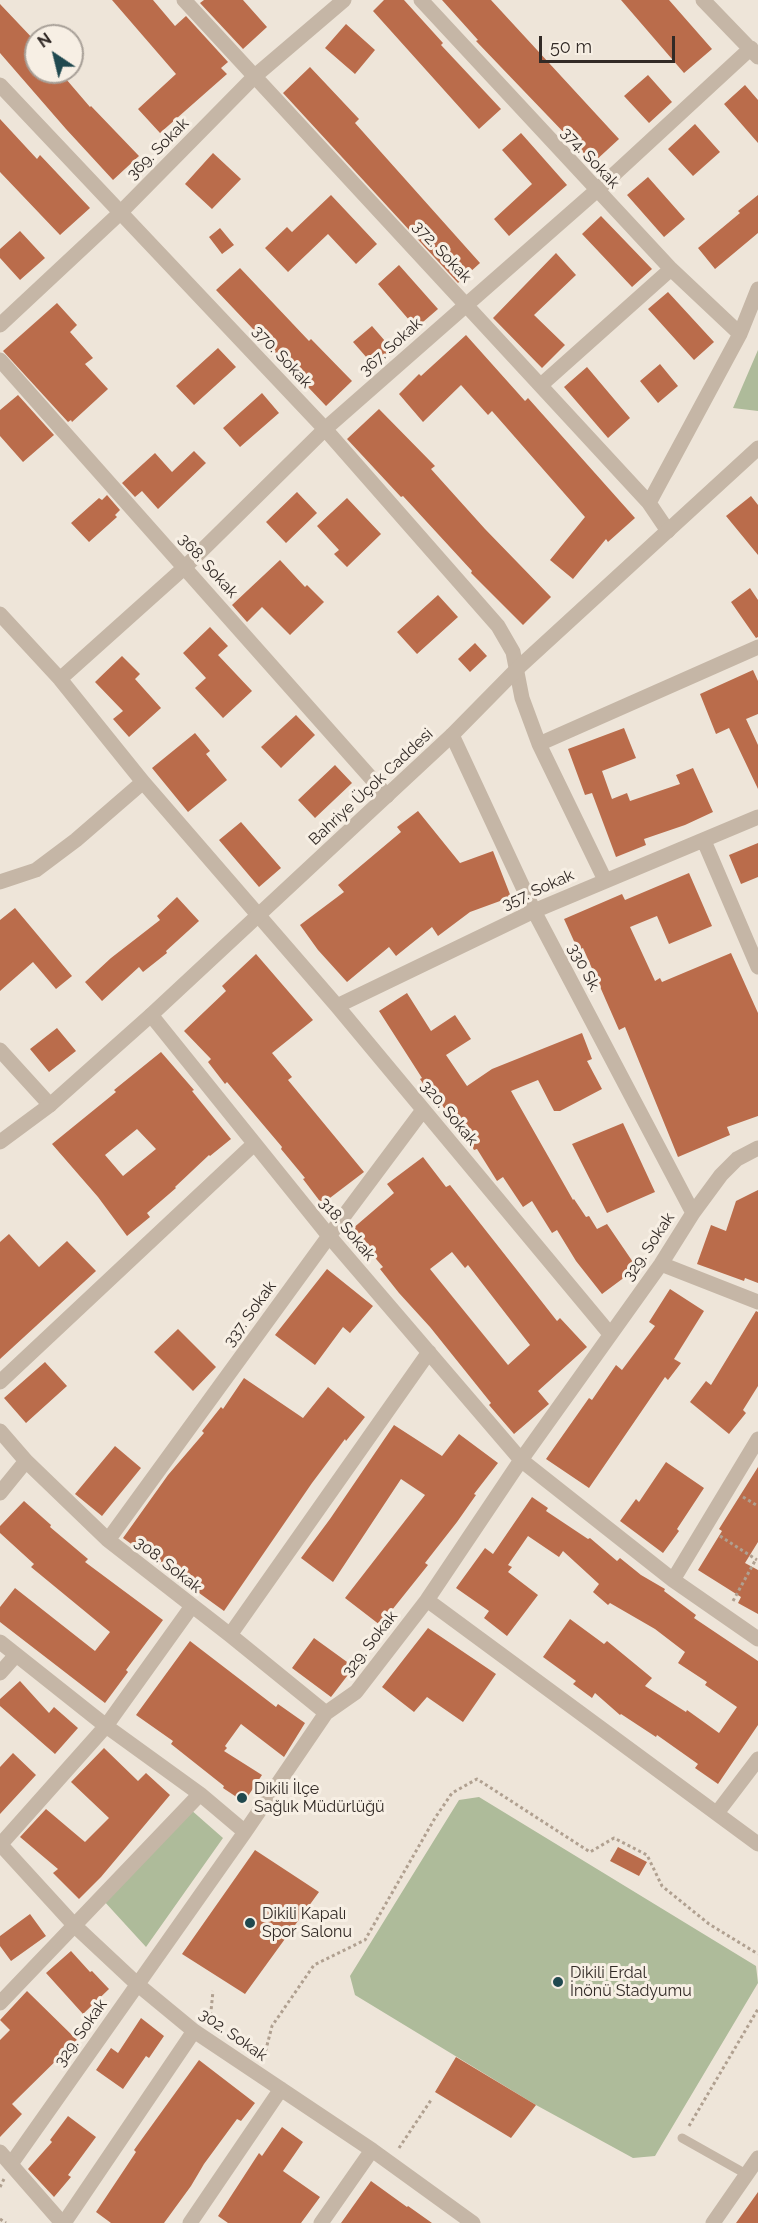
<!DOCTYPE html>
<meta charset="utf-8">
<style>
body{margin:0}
#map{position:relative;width:758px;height:2223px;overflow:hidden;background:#eee5d9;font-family:Raleway,sans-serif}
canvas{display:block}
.north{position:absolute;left:24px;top:24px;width:60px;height:60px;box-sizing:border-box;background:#f7efe4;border:2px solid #a8a098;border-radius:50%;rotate:325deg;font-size:16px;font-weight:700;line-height:24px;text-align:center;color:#322a26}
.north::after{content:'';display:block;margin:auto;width:21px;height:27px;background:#20494f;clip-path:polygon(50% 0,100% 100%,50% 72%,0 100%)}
.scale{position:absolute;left:539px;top:36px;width:136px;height:27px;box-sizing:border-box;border:3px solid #322a26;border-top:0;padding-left:8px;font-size:18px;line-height:21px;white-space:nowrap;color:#322a26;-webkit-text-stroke:4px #f7efe4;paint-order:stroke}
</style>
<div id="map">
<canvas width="758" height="2223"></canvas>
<div class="north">N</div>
<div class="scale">50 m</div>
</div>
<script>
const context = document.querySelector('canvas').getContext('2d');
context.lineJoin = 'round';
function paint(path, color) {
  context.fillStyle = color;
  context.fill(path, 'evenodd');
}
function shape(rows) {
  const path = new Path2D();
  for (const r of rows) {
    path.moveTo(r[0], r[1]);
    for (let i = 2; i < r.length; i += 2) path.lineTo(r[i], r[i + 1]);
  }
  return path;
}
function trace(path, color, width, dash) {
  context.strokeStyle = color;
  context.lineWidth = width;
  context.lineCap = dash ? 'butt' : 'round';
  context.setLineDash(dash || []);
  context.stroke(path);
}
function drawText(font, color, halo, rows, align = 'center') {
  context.font = font + ' Raleway,sans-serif';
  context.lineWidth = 6;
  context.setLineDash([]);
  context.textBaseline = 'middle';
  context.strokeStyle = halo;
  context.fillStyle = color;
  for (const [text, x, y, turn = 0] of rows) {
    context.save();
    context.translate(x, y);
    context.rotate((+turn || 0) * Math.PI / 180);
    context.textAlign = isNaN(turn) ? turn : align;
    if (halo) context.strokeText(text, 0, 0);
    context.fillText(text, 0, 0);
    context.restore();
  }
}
paint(shape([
 [758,350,758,411,733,408],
 [479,1797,756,1966,758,1983,655,2156,633,2158,536,2105,355,1995,350,1976,459,1800],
 [190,1809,223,1838,146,1947,103,1900]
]), '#aebb9a');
paint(shape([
 [112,0,153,0,175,26,186,16,228,62,221,68,227,74,160,133,138,109,176,74],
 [204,0,243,0,267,27,243,49,200,3],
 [384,0,404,0,443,43,441,45,501,109,479,129,373,11],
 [442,0,491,0,619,139,593,163,476,41,478,40],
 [621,0,669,0,712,49,684,73],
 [0,4,36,42,36,72,60,72,90,107,91,106,139,156,113,180,66,129,0,53],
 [346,24,375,50,355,74,325,48],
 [310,67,359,119,355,123,480,263,458,283,283,93],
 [648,75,672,102,649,123,624,96],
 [745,85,758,100,758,143,724,104],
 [0,119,37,159,40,155,90,208,60,235,0,172],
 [695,124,720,152,693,176,668,149],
 [521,133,567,185,509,236,494,219,532,184,502,150],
 [213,153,241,179,212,209,185,184],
 [648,177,685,219,664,237,627,195],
 [331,195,377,244,356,264,328,234,288,272,265,248,287,227,292,232],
 [758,195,758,233,715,269,698,248,740,213,738,211],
 [601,216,652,269,632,287,582,234],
 [220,228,234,245,222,254,209,237],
 [20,231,45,258,20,280,0,258,0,249],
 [556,253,576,275,534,315,565,345,542,368,493,318],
 [399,265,438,309,416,328,378,284],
 [240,268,309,341,311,339,352,381,326,406,216,290],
 [668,292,714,342,694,360,648,309],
 [57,303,77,325,70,332,93,358,85,364,108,389,72,422,71,420,68,422,3,351],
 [372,326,392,349,374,366,353,342],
 [466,335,525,401,528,398,635,518,608,542,606,539,573,579,550,560,585,517,492,411,488,415,461,385,423,422,399,394,419,374,421,376],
 [218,348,236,367,194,405,176,386],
 [660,364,678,386,658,403,640,381],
 [587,367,630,418,608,438,564,387],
 [262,393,279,413,240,447,223,428],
 [18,395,54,435,23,462,0,436,0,410],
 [379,409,435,466,431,469,485,529,551,597,523,625,471,573,472,571,403,496,401,497,347,439],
 [194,451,206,463,158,509,142,491,135,497,122,483,155,453,172,472],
 [297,492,317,513,286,543,266,522],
 [107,495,120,510,115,515,117,517,89,542,71,523,99,498,102,500],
 [751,496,758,505,758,555,726,516],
 [347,498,381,534,347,567,334,554,339,550,317,526],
 [280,560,305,587,307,585,324,602,290,635,262,607,247,622,232,605],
 [750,588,758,600,758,637,756,638,731,602],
 [438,595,458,617,417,654,397,632],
 [210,627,228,646,218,655,252,691,223,718,195,688,206,678,183,653],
 [475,643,487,656,470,672,458,659],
 [122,656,140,674,135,679,161,708,129,737,113,719,123,711,95,682],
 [753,670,758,681,758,714,746,719,758,745,758,789,729,728,716,734,700,694],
 [296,715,315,735,281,768,261,747],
 [624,728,636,758,602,771,612,799,627,793,630,801,680,784,676,775,693,768,713,812,685,825,644,839,646,845,616,857,592,793,585,795,568,749],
 [195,733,210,751,206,754,227,780,188,812,152,768],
 [335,765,352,783,315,818,298,800],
 [418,811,460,863,493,851,511,897,470,912,438,936,432,927,396,956,389,947,347,982,318,950,300,925,344,892,338,885,401,832,397,827],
 [241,822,281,868,259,887,219,840],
 [758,843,758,877,741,884,729,855],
 [689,873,712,926,669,944,657,916,630,927,655,981,660,978,662,982,731,953,758,1013,758,1116,727,1127,730,1135,678,1157,625,1027,619,1030,583,948,578,950,564,919,622,894,625,900],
 [177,897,199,921,166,951,167,953,143,972,139,967,102,1001,85,982,111,958,160,920,157,916],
 [15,908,72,976,56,989,33,962,0,991,0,920],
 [256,954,313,1020,272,1053,292,1077,288,1080,364,1172,322,1204,303,1179,305,1178,281,1149,282,1147,227,1082,225,1084,208,1062,211,1059,184,1031,226,991,222,986],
 [407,993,431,1031,455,1015,471,1039,446,1055,467,1086,492,1069,582,1033,592,1059,587,1061,602,1089,560,1111,554,1111,538,1080,511,1091,573,1200,574,1199,586,1217,589,1216,597,1229,607,1224,637,1268,602,1294,576,1261,557,1230,552,1233,532,1201,523,1207,503,1177,497,1181,477,1149,474,1150,458,1122,455,1124,440,1102,437,1104,420,1079,422,1078,379,1011],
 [57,1028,76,1051,49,1072,30,1049],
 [161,1052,194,1090,192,1091,231,1139,210,1156,209,1155,175,1187,176,1188,147,1213,150,1217,127,1236,98,1197,52,1144,116,1092,114,1090],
 [137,1129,156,1149,123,1176,105,1155],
 [623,1123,655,1192,607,1213,572,1144],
 [423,1157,446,1187,450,1185,557,1321,560,1318,587,1347,538,1391,549,1404,514,1434,489,1405,491,1403,430,1327,399,1293,380,1269,383,1267,351,1230,394,1193,387,1184],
 [452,1252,465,1268,468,1265,530,1345,508,1365,430,1269],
 [758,1190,758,1283,745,1278,744,1281,697,1264,711,1225,726,1231,736,1201],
 [9,1234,39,1267,67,1241,96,1271,0,1359,0,1242],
 [327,1269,373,1306,350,1333,343,1327,315,1365,275,1335],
 [670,1289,704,1311,674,1359,681,1363,668,1380,665,1377,589,1488,546,1459,589,1398,592,1400,616,1365,622,1370,655,1326,649,1322],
 [756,1311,758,1312,758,1386,743,1410,746,1413,729,1434,690,1402,706,1381,711,1385],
 [178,1329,216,1367,193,1391,154,1352],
 [45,1362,67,1386,26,1423,4,1398],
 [244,1378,303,1418,328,1387,365,1417,346,1441,345,1439,312,1483,224,1611,123,1538,168,1475,204,1433,202,1431,221,1407,223,1409],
 [394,1425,442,1456,459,1434,498,1463,474,1494,476,1495,457,1522,425,1563,428,1565,380,1625,345,1598,425,1495,401,1479,333,1582,301,1558,330,1519],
 [115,1446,141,1468,102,1516,75,1494],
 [666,1462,704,1488,677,1529,679,1531,663,1553,620,1521,636,1499,639,1502],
 [758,1467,758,1542,745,1563,758,1570,758,1614,738,1603,741,1597,698,1570,722,1531,719,1529],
 [532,1497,548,1508,546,1511,588,1539,590,1538,617,1561,620,1558,641,1575,665,1589,664,1591,696,1615,694,1618,758,1661,758,1725,718,1784,695,1768,698,1764,657,1735,656,1737,621,1714,620,1715,595,1693,592,1698,573,1684,576,1681,543,1657,570,1619,604,1644,607,1641,652,1678,645,1686,686,1712,687,1710,719,1733,737,1707,705,1685,707,1682,678,1663,685,1652,655,1629,610,1603,608,1605,593,1592,599,1584,563,1551,559,1557,528,1536,508,1565,512,1567,508,1572,538,1595,507,1636,484,1618,489,1611,456,1588,485,1548,493,1554],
 [24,1501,51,1525,50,1527,88,1559,85,1562,163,1620,126,1670,128,1672,105,1703,0,1622,0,1607,15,1588,95,1651,110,1632,31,1567,34,1564,0,1533,0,1526],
 [428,1628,496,1674,463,1722,427,1697,414,1712,382,1687],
 [314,1638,354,1667,331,1697,292,1668],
 [190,1641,276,1707,278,1704,305,1723,284,1757,241,1724,225,1746,227,1748,224,1751,262,1775,244,1802,223,1788,224,1786,171,1744,173,1741,136,1715],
 [20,1681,49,1713,54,1707,78,1728,55,1754,0,1706,0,1699],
 [104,1748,138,1781,146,1773,170,1795,101,1877,79,1899,53,1873,58,1869,20,1837,46,1809,85,1842,109,1818,71,1782],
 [13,1753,36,1775,0,1814,0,1767],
 [618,1847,647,1862,639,1876,610,1861],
 [255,1850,319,1892,245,1994,182,1954],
 [30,1914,46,1936,11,1961,0,1946,0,1936],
 [71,1951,90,1972,92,1971,109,1989,83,2014,46,1973],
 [27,1991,77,2040,12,2104,22,2114,0,2137,0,2040,10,2030,0,2020],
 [141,2018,164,2036,149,2058,146,2056,123,2089,96,2070,111,2048,118,2053],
 [456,2057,536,2105,511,2138,435,2092],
 [199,2060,255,2103,241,2121,237,2119,204,2164,191,2186,164,2223,111,2223,96,2212,136,2152,134,2150],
 [68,2116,96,2137,68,2175,71,2177,54,2197,28,2169,52,2142,50,2140],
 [282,2127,303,2142,283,2171,320,2197,301,2223,228,2223,218,2216,259,2153,262,2156],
 [371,2181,407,2207,408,2206,432,2223,341,2223],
 [758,2192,758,2223,736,2223]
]), '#ba6c4b');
trace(shape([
 [743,1497,758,1506],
 [720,1536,757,1560],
 [733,1601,756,1559],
 [210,2021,213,1991],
 [264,2057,272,2026,314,1965,365,1940,435,1818,452,1793,477,1779,590,1852,614,1838,647,1855,662,1886,709,1924,758,1954],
 [689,2126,758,2009],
 [399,2148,431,2100],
 [0,2187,4,2179],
 [0,2219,6,2223]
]), '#b0a090', 3, [3, 3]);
trace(shape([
 [682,2138,746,2174]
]), '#c5b6a6', 9);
trace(shape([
 [184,0,649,503,668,531],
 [421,0,671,269,740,334],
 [703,0,758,57],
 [0,85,325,429,498,626,513,652,522,698,539,744,605,880],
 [0,325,120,213,255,76,344,0],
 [0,360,387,796],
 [541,385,671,269],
 [649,503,740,334,758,289],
 [0,614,60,679,143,782,337,1006,610,1334],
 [60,679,185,567,325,429,596,191,751,48],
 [452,735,534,911,693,1213],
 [539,744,758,647],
 [704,841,758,967],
 [0,882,36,870,76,840,143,782],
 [337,1006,534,911,758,817],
 [151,1015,329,1236,521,1460,673,1580,758,1639],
 [0,1050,50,1105],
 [661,1264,758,1302],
 [0,1382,254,1144],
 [0,1431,26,1461,108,1540,230,1635,326,1713],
 [0,1493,26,1461],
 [108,1540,329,1236,423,1110],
 [673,1580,758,1439],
 [427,1600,758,1844],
 [230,1635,429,1352],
 [0,1642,106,1726,200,1794,245,1832],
 [0,1673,16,1655],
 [717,1813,758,1759],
 [0,1844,75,1926,137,1984,194,2031,372,2150,473,2223],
 [0,1845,106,1726,192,1606],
 [0,2003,200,1794],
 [11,2164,245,1832,326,1713,356,1692,427,1600,521,1460,661,1264,693,1213,721,1175,737,1159,758,1148],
 [64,2223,194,2031],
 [190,2223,281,2089],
 [321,2223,372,2150],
 [713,2223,758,2158]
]), '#c5b6a6', 15);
trace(shape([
 [0,1142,50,1105,151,1015,452,735,518,668,758,448],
 [0,2152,62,2223]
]), '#c5b6a6', 15);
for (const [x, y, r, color] of [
 [242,1798,6,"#20494f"],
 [250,1923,6,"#20494f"],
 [558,1982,6,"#20494f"]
]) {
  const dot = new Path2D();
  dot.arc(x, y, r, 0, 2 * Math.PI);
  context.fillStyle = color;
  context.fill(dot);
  trace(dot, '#f7efe4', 2);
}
drawText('16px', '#322a26', '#f7efe4', [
 ["369. Sokak",158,149,-45],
 ["374. Sokak",590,158,47],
 ["372. Sokak",442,252,47],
 ["367. Sokak",391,347,-42],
 ["370. Sokak",282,357,47],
 ["368. Sokak",208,566,48],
 ["Bahriye Üçok Caddesi",371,787,-43],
 ["357. Sokak",538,890,-24],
 ["330 Sk.",584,968,62],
 ["320. Sokak",449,1113,50],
 ["318. Sokak",347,1229,50],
 ["329. Sokak",649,1247,-56],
 ["337. Sokak",250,1314,-54],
 ["308. Sokak",168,1565,38],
 ["329. Sokak",370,1644,-52],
 ["329. Sokak",81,2033,-55],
 ["302. Sokak",233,2035,35]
]);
drawText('16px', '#322a26', '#f7efe4', [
 ["Dikili İlçe",254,1789],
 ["Sağlık Müdürlüğü",254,1807],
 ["Dikili Kapalı",262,1914],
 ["Spor Salonu",262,1932],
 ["Dikili Erdal",570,1973],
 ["İnönü Stadyumu",570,1991]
], 'left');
</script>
